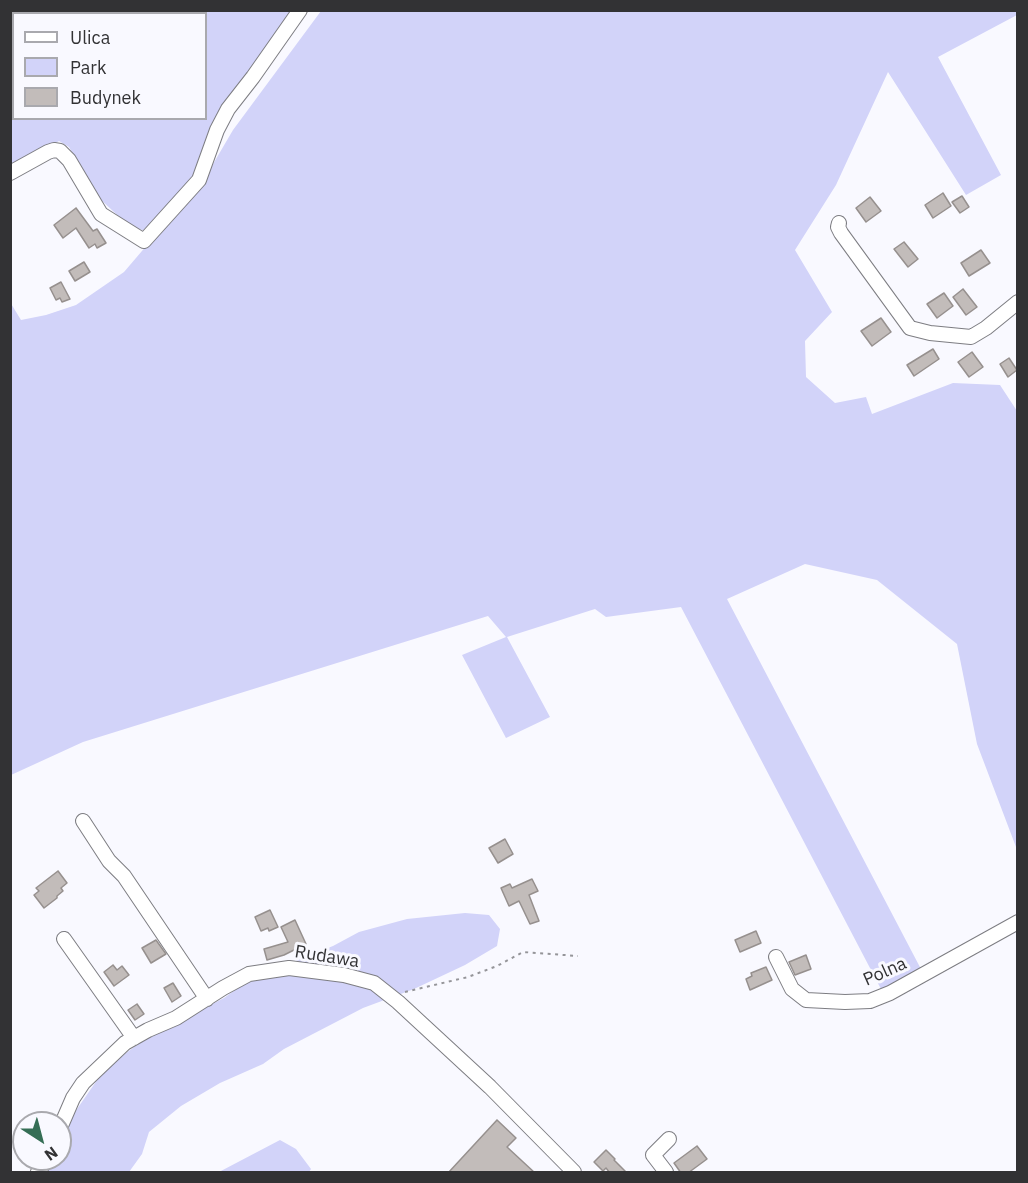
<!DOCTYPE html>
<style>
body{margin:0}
#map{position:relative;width:1028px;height:1183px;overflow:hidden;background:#f9f9ff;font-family:"IBM Plex Sans",sans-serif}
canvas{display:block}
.frame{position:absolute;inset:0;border:12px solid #323234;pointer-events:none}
.legend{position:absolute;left:12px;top:12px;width:195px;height:108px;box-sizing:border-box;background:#f9f9ff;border:2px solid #a9a9ae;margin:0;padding:8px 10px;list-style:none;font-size:18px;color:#323234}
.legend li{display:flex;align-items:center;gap:12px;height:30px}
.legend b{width:30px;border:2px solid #a9a9ae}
.north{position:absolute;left:12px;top:1111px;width:60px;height:60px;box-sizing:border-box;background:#f9f9ff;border:2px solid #a9a9ae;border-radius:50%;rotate:144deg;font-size:16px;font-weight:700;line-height:24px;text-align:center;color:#323234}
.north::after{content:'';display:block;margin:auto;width:21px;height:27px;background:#356e55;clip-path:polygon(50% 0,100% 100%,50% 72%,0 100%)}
</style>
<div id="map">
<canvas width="1028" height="1183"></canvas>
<div class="frame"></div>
<ul class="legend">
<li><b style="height:8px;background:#fff"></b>Ulica</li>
<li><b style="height:16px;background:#d2d3f9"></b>Park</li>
<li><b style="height:16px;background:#c2bcba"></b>Budynek</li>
</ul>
<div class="north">N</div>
</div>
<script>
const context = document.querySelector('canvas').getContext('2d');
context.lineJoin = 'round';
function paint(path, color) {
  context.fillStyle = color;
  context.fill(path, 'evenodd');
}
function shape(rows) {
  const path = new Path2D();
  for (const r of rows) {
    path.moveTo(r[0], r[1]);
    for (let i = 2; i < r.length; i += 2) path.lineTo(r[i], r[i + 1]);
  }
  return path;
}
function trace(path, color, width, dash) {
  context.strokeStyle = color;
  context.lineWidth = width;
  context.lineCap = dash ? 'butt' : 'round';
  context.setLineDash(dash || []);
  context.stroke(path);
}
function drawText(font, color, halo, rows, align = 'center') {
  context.font = font + ' "IBM Plex Sans",sans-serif';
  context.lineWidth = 6;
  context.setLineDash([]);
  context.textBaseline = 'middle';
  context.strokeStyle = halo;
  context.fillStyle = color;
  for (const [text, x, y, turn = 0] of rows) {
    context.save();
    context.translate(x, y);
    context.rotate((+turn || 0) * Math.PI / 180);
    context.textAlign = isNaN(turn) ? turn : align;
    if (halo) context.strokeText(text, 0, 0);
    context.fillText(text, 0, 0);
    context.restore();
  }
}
paint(shape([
 [10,11,294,11,194,176,145,231,128,225,99,198,69,147,59,141,11,170],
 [14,14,206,14,206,118,14,118],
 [321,11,1017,11,1017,15,938,57,1001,175,966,195,888,72,836,185,795,250,832,312,805,341,806,377,835,403,866,397,872,414,953,383,1000,385,1017,411,1017,847,1016,847,977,744,957,644,877,580,805,564,727,599,922,971,882,991,681,607,606,617,595,609,507,637,550,717,506,738,462,655,506,637,488,616,83,742,11,775,10,302,21,320,46,315,76,305,124,272,206,176,233,130],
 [465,913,489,915,500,929,497,946,465,965,414,989,363,1008,284,1049,263,1064,220,1083,181,1106,149,1132,142,1154,129,1172,43,1172,51,1159,60,1159,60,1143,68,1124,77,1109,102,1073,126,1053,148,1037,224,998,242,985,287,964,333,946,359,932,407,919],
 [280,1140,296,1149,311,1169,309,1172,219,1172]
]), '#d2d3f9');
const building = shape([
 [943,193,951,206,933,218,925,205,943,193],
 [962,196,969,207,960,213,952,202,962,196],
 [870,197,881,211,866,222,856,208,870,197],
 [76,208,93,231,97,229,106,243,97,248,95,244,89,248,76,228,63,238,54,225,76,208],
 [904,242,918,259,908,267,894,249,904,242],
 [981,250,990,263,969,276,961,263,981,250],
 [84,262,90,272,75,281,69,271,84,262],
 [61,282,70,299,62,302,60,298,56,300,50,288,61,282],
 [963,289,977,307,966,315,953,297,963,289],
 [944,293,953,306,937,318,927,304,944,293],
 [881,318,891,332,872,346,861,331,881,318],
 [933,349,939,359,914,376,907,365,933,349],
 [972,352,983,367,969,377,958,362,972,352],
 [1009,358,1017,370,1008,377,1000,364,1009,358],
 [505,839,513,854,498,863,489,848,505,839],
 [58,871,67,883,61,888,63,891,57,896,57,898,44,908,34,895,39,891,36,888,58,871],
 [532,879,538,891,529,895,539,921,530,924,519,901,509,906,501,888,510,884,512,888,532,879],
 [270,910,278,927,269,931,268,928,261,931,255,917,270,910],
 [295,920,306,944,284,955,267,960,264,949,288,942,281,927,295,920],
 [756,931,761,943,740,952,735,940,756,931],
 [156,940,166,954,151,963,142,948,156,940],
 [806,955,811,969,795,975,789,962,806,955],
 [113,965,117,970,122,966,129,975,114,986,104,972,113,965],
 [766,967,772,980,750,990,746,979,752,976,751,973,766,967],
 [173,983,181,996,172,1002,164,988,173,983],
 [137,1004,144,1014,135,1020,128,1010,137,1004],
 [497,1120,516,1138,507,1147,535,1173,448,1173,497,1120],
 [697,1146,707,1159,688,1173,681,1173,674,1163,697,1146],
 [606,1150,615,1159,614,1160,627,1173,610,1173,606,1168,603,1171,594,1162,606,1150]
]);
paint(building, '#c2bcba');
trace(building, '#96908e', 1.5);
const minor = shape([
 [10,173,48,152,54,150,60,151,69,160,101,214,144,241,199,180,217,130,228,109,253,77,300,10],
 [839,223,838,227,841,233,910,328,930,333,971,337,986,328,1018,302],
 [83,821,109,861,124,876,207,999],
 [64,939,134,1038],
 [776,957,792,989,806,1000,845,1002,870,1001,890,993,1018,922],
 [60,1128,73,1098,83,1083,125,1043,148,1030,176,1018,223,988,249,974,289,968,344,975,374,983,398,1002,490,1087,574,1172],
 [38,1172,47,1159],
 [666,1172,653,1155,669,1139]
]);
trace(minor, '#7d7d82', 16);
trace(shape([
 [405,992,468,977,497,966,523,952,578,956]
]), '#959599', 2, [3, 4.5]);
trace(minor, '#fff', 14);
drawText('18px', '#323234', '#f9f9ff', [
 ["Rudawa",327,957,9],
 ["Polna",885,972,-24]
]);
</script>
